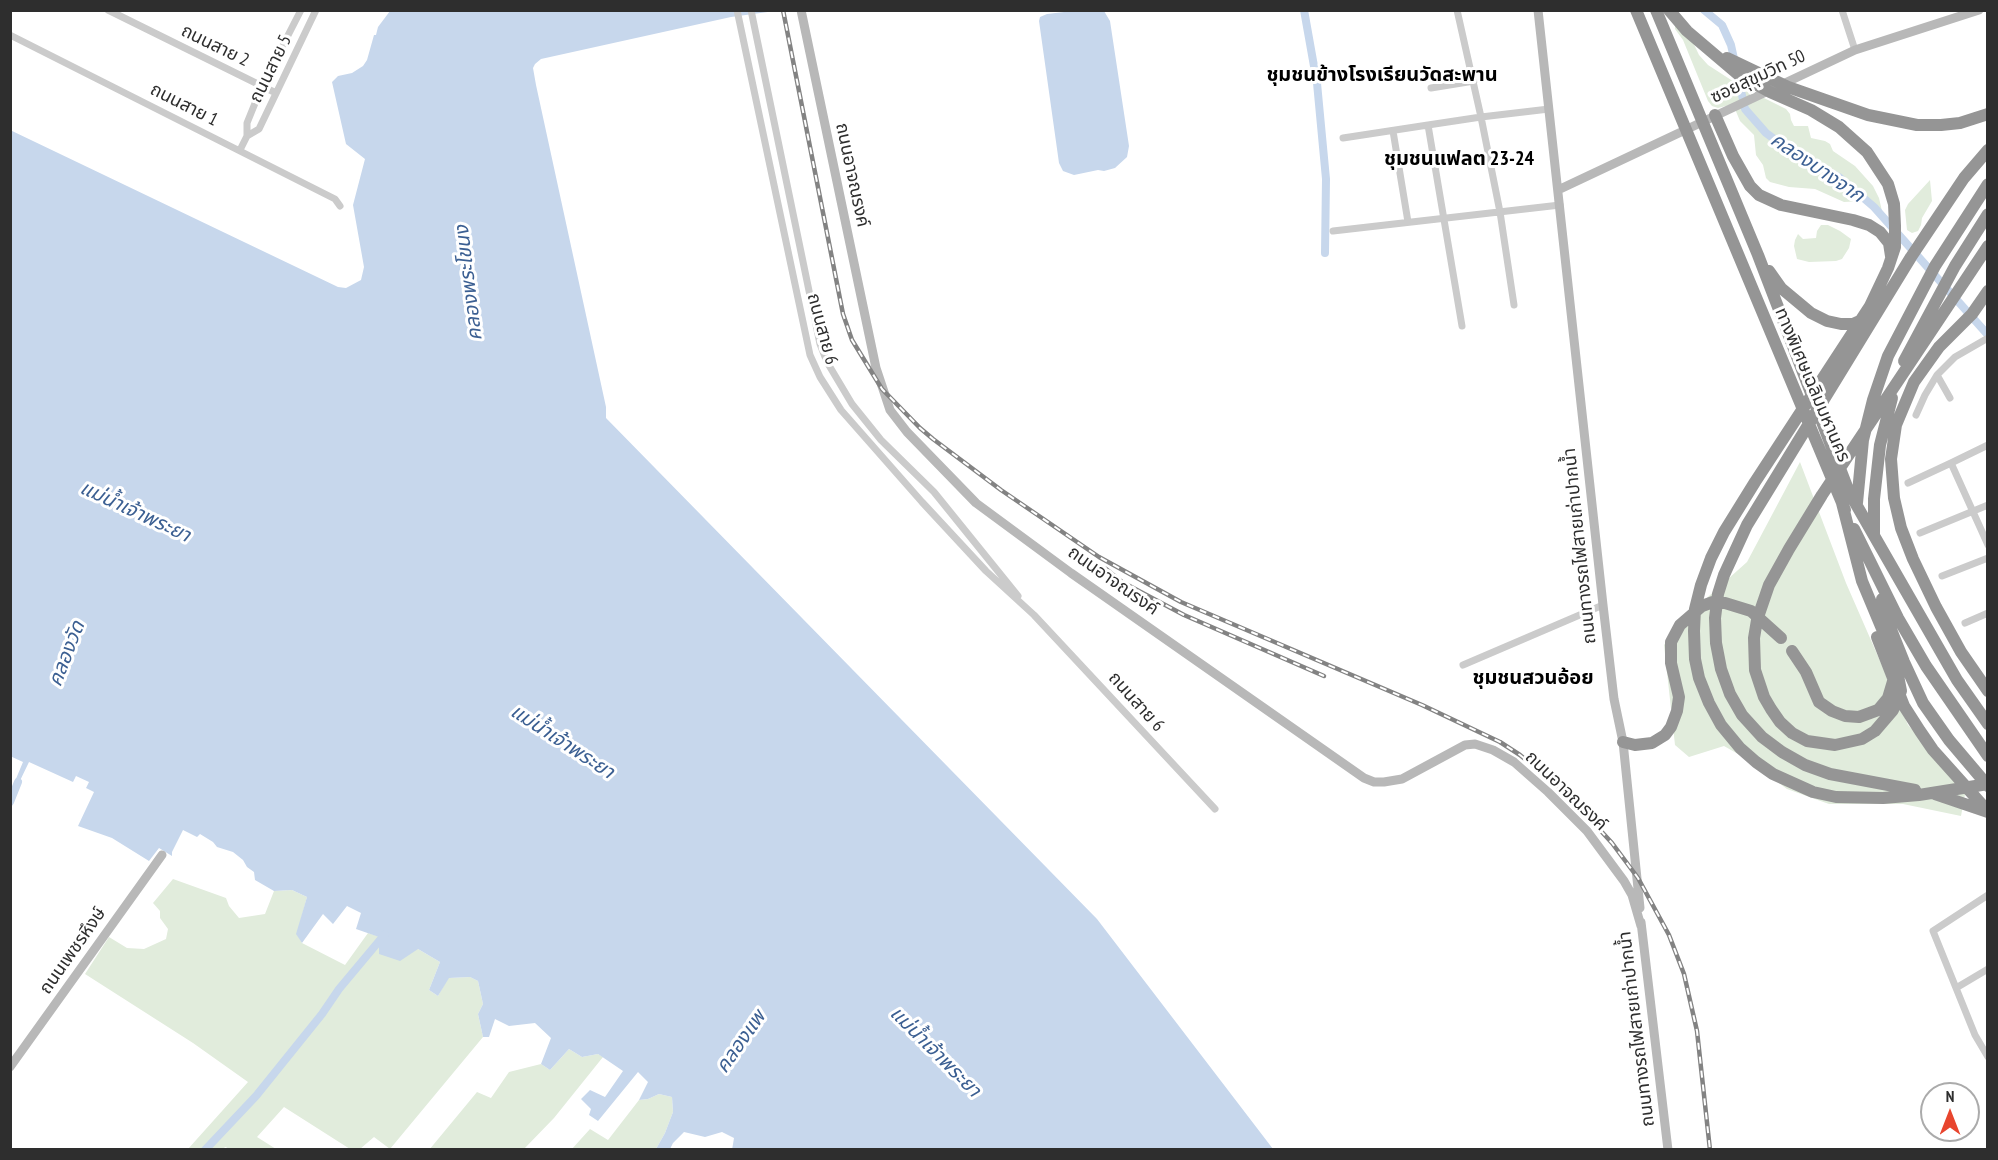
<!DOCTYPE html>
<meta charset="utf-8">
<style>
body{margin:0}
#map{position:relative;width:1998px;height:1160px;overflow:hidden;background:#fff;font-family:"PT Sans Narrow",sans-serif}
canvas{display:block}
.frame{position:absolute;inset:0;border:12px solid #2e2e2e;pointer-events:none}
.north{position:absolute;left:1920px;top:1082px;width:60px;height:60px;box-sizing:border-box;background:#fff;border:2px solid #ababab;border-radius:50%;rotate:0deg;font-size:16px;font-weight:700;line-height:24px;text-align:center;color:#2e2e2e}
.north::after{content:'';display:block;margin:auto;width:21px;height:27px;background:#e8452e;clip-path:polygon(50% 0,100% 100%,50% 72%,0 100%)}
</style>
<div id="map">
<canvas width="1998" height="1160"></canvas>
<div class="frame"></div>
<div class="north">N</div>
</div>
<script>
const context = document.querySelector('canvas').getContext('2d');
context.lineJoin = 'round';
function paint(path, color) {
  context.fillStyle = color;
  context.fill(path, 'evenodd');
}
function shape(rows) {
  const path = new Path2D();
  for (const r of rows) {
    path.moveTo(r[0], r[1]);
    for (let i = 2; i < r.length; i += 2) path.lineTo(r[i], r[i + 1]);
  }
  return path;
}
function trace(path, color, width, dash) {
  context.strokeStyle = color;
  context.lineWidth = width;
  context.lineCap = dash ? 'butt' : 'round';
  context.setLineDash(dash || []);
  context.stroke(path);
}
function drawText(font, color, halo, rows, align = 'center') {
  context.font = font + ' "PT Sans Narrow","Noto Sans Thai",sans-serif';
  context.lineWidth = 6;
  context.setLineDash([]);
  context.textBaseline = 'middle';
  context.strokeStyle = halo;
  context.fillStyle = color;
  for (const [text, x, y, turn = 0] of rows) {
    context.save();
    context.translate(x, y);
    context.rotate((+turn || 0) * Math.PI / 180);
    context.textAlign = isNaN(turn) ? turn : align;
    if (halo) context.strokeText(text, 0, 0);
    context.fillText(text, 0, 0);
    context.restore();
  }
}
paint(shape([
 [1675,23,1690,36,1699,55,1708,65,1742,87,1786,109,1790,114,1791,120,1794,126,1808,126,1811,138,1825,141,1830,144,1833,151,1855,166,1873,186,1879,198,1882,211,1862,201,1844,202,1815,189,1789,187,1770,182,1766,178,1763,165,1756,155,1754,135,1740,121,1735,109,1730,105,1718,108,1712,106,1708,101,1683,40,1675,29],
 [1930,180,1932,201,1922,218,1921,225,1918,231,1912,233,1907,230,1905,210,1908,204],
 [1821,225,1828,225,1840,231,1851,239,1849,248,1842,259,1836,261,1809,262,1797,259,1794,246,1795,240,1798,234,1803,239,1816,238,1817,231],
 [1800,462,1846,583,1908,725,1966,789,1961,816,1903,804,1829,804,1787,789,1745,758,1724,746,1689,757,1675,745,1664,645,1681,621,1747,562],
 [173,879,226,898,229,906,239,918,265,914,274,891,292,890,307,897,297,934,302,943,345,965,368,933,418,949,440,962,429,990,438,996,448,978,470,977,478,981,483,1004,478,1014,483,1037,390,1149,374,1137,360,1149,350,1149,284,1107,257,1137,276,1149,229,1150,226,1147,221,1149,188,1149,248,1082,193,1043,85,974,109,937,127,948,144,949,166,939,168,929,160,918,160,911,153,903],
 [569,1049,582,1057,598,1054,603,1057,554,1118,524,1149,429,1150,477,1092,491,1098,509,1072,541,1064,550,1070],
 [659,1094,672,1097,673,1112,665,1133,656,1149,571,1150,590,1129,608,1140,639,1100,648,1099]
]), '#e1ecdc');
paint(shape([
 [1081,10,1104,11,1110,21,1129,146,1127,157,1115,168,1104,171,1098,170,1074,175,1063,171,1059,163,1039,21,1040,17,1047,14],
 [390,11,775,11,731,17,541,59,535,64,533,68,536,85,606,407,606,418,1097,919,1273,1149,732,1150,734,1138,722,1132,705,1137,684,1132,673,1143,670,1149,656,1149,665,1133,673,1112,672,1097,659,1094,648,1099,639,1100,648,1082,638,1072,598,1121,589,1115,591,1109,581,1099,590,1090,605,1097,623,1071,598,1054,582,1057,569,1049,550,1070,541,1064,551,1038,535,1023,509,1026,495,1019,489,1037,483,1037,478,1014,483,1004,478,981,470,977,449,978,438,996,429,990,440,962,418,949,400,961,379,954,379,937,356,929,361,913,347,906,333,924,323,914,302,943,296,934,307,897,292,890,274,891,255,880,254,872,247,867,243,860,233,852,217,847,213,842,200,834,197,837,183,830,172,852,172,856,159,848,149,861,112,838,78,826,94,792,86,788,89,782,76,776,73,782,29,762,15,791,13,786,23,762,10,756,10,130,338,287,346,288,361,280,364,267,353,205,365,159,346,144,332,82,338,76,352,73,363,66,367,60,374,35,376,35,378,27]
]), '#c7d7ec');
trace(shape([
 [1304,10,1317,83,1326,179,1325,253],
 [1704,10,1722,25,1731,45,1745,109,1766,133,1802,159,1839,177,1874,207,1988,335],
 [10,802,18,782],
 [205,1150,256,1096,322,1014,339,989,385,934]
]), '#c7d7ec', 8);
trace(shape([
 [108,10,276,93],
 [737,10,810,355,820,377,841,410,922,502,986,571,1034,615,1215,809],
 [751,10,820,344,827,362,852,404,881,440,934,492,1018,596],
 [1457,10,1481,117,1549,109],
 [1842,10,1855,50],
 [10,35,335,199,340,206],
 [1431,88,1474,81],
 [1428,125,1481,117,1500,212,1514,305],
 [1393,131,1408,222],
 [247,136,247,123,262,86,301,10],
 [1343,138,1428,125,1462,326],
 [240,150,247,136,259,129,316,10],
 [1333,231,1560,205],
 [1950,398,1937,375,1955,357,1988,338],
 [1916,415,1925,395,1937,375],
 [1988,445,1951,463,1988,545],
 [1908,483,1951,463],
 [1920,533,1988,505],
 [1942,576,1988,558],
 [1965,623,1988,613],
 [1463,665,1603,605],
 [1988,895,1933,931,1975,1035,1988,1057],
 [1956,988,1988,969]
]), '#cbcbcb', 7);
trace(shape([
 [801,10,876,368,890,410,907,432,976,503,1071,573,1364,778,1374,782,1384,782,1402,779,1465,745,1475,744,1493,750,1514,762,1548,792,1587,831,1624,881,1632,895,1641,926],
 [1538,10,1603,605,1614,699,1623,742,1640,908],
 [1558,190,1855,50,1979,10],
 [1641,922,1668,1150],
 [10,1067,162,855]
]), '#b8b8b8', 9);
trace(shape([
 [1636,10,1845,510],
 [1656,10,1758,255,1849,492,1957,680,1988,724],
 [1669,10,1687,31,1740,76,1770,92,1811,110,1839,127,1867,152,1888,184,1894,204,1895,226,1895,247,1888,268,1870,306,1755,482,1724,532,1711,558,1701,585,1695,609,1694,631,1695,659,1699,678,1709,703,1721,725,1740,748,1756,762,1773,774,1813,792,1836,797,1883,798,1919,795,1988,784],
 [1727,58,1788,87,1868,115,1917,125,1941,125,1960,123,1988,114],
 [1715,115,1733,156,1750,186,1759,195,1781,205,1853,220,1869,225,1880,232,1889,243,1891,256],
 [1769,271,1781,288,1811,313,1827,321,1841,324,1853,324,1862,320],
 [1988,291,1972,314,1939,347,1914,382,1896,425,1891,459,1894,498,1901,528,1913,559,1936,607,1961,652,1988,691],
 [1904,361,1955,266,1988,214],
 [1842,503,1862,581,1895,660,1901,691,1893,710,1875,731,1862,739,1835,745,1807,741,1792,733,1780,722,1771,709,1764,697,1755,670,1754,638,1757,620,1769,585,1789,549,1822,495,1988,246],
 [1857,503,1863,440,1873,400,1888,356,1935,266,1988,184],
 [1854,529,1898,618,1926,666,1988,756],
 [1874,535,1874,499,1880,445,1892,398],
 [1882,599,1888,622,1904,662,1923,703,1949,740,1988,786],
 [1877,637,1904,706,1920,731,1933,750,1985,808],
 [1792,651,1806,672,1819,702,1832,711,1845,716,1859,717,1878,710,1888,698,1894,678],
 [1623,742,1635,745,1652,743,1665,735,1671,727,1677,711,1679,697,1671,663,1671,642,1680,625,1702,606,1713,602,1725,603,1751,611,1781,638],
 [1915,790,1830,774,1805,765,1782,752,1762,737,1742,715,1730,694,1721,669,1716,643,1715,618,1718,594,1724,575,1747,525,1911,257,1964,178,1988,150],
 [1935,794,1988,812]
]), '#959595', 12);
const rail = shape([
 [783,10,843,314,852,340,882,389,920,428,933,439,1001,490,1099,557,1181,602,1422,705,1500,742,1520,755,1566,793,1612,843,1638,878,1669,935,1684,974,1697,1031,1710,1150],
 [1106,569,1122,582,1184,615,1324,676]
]);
trace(rail, '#838383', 4.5);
trace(rail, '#fff', 2, [7]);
drawText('18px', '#2e2e2e', '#fff', [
 ["ถนนสาย 2",215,46,26],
 ["ถนนสาย 5",271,69,-64],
 ["ซอยสุขุมวิท 50",1758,77,-25],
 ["ถนนสาย 1",184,105,27],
 ["ถนนอาจณรงค์",852,175,78],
 ["ถนนสาย 6",822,329,75],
 ["ทางพิเศษเฉลิมมหานคร",1812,385,67],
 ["ถนนทางรถไฟสายเก่าปากน้ำ",1580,546,-96],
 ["ถนนอาจณรงค์",1113,581,35],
 ["ถนนสาย 6",1136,702,48],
 ["ถนนอาจณรงค์",1566,791,44],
 ["ถนนเพชรหึงษ์",73,951,-55],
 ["ถนนทางรถไฟสายเก่าปากน้ำ",1637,1029,-97]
]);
drawText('bold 20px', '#000', '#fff', [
 ["ชุมชนข้างโรงเรียนวัดสะพาน",1382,75],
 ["ชุมชนแฟลต 23-24",1459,159],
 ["ชุมชนสวนอ้อย",1533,678]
]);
drawText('italic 20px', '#3b5f92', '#fff', [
 ["คลองบางจาก",1817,168,34],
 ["คลองพระโขนง",469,283,-97],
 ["แม่น้ำเจ้าพระยา",135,512,25],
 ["คลองวัด",67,654,-69],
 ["แม่น้ำเจ้าพระยา",562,742,33],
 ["คลองแพ",741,1042,-55],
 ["แม่น้ำเจ้าพระยา",935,1052,45]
]);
</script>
